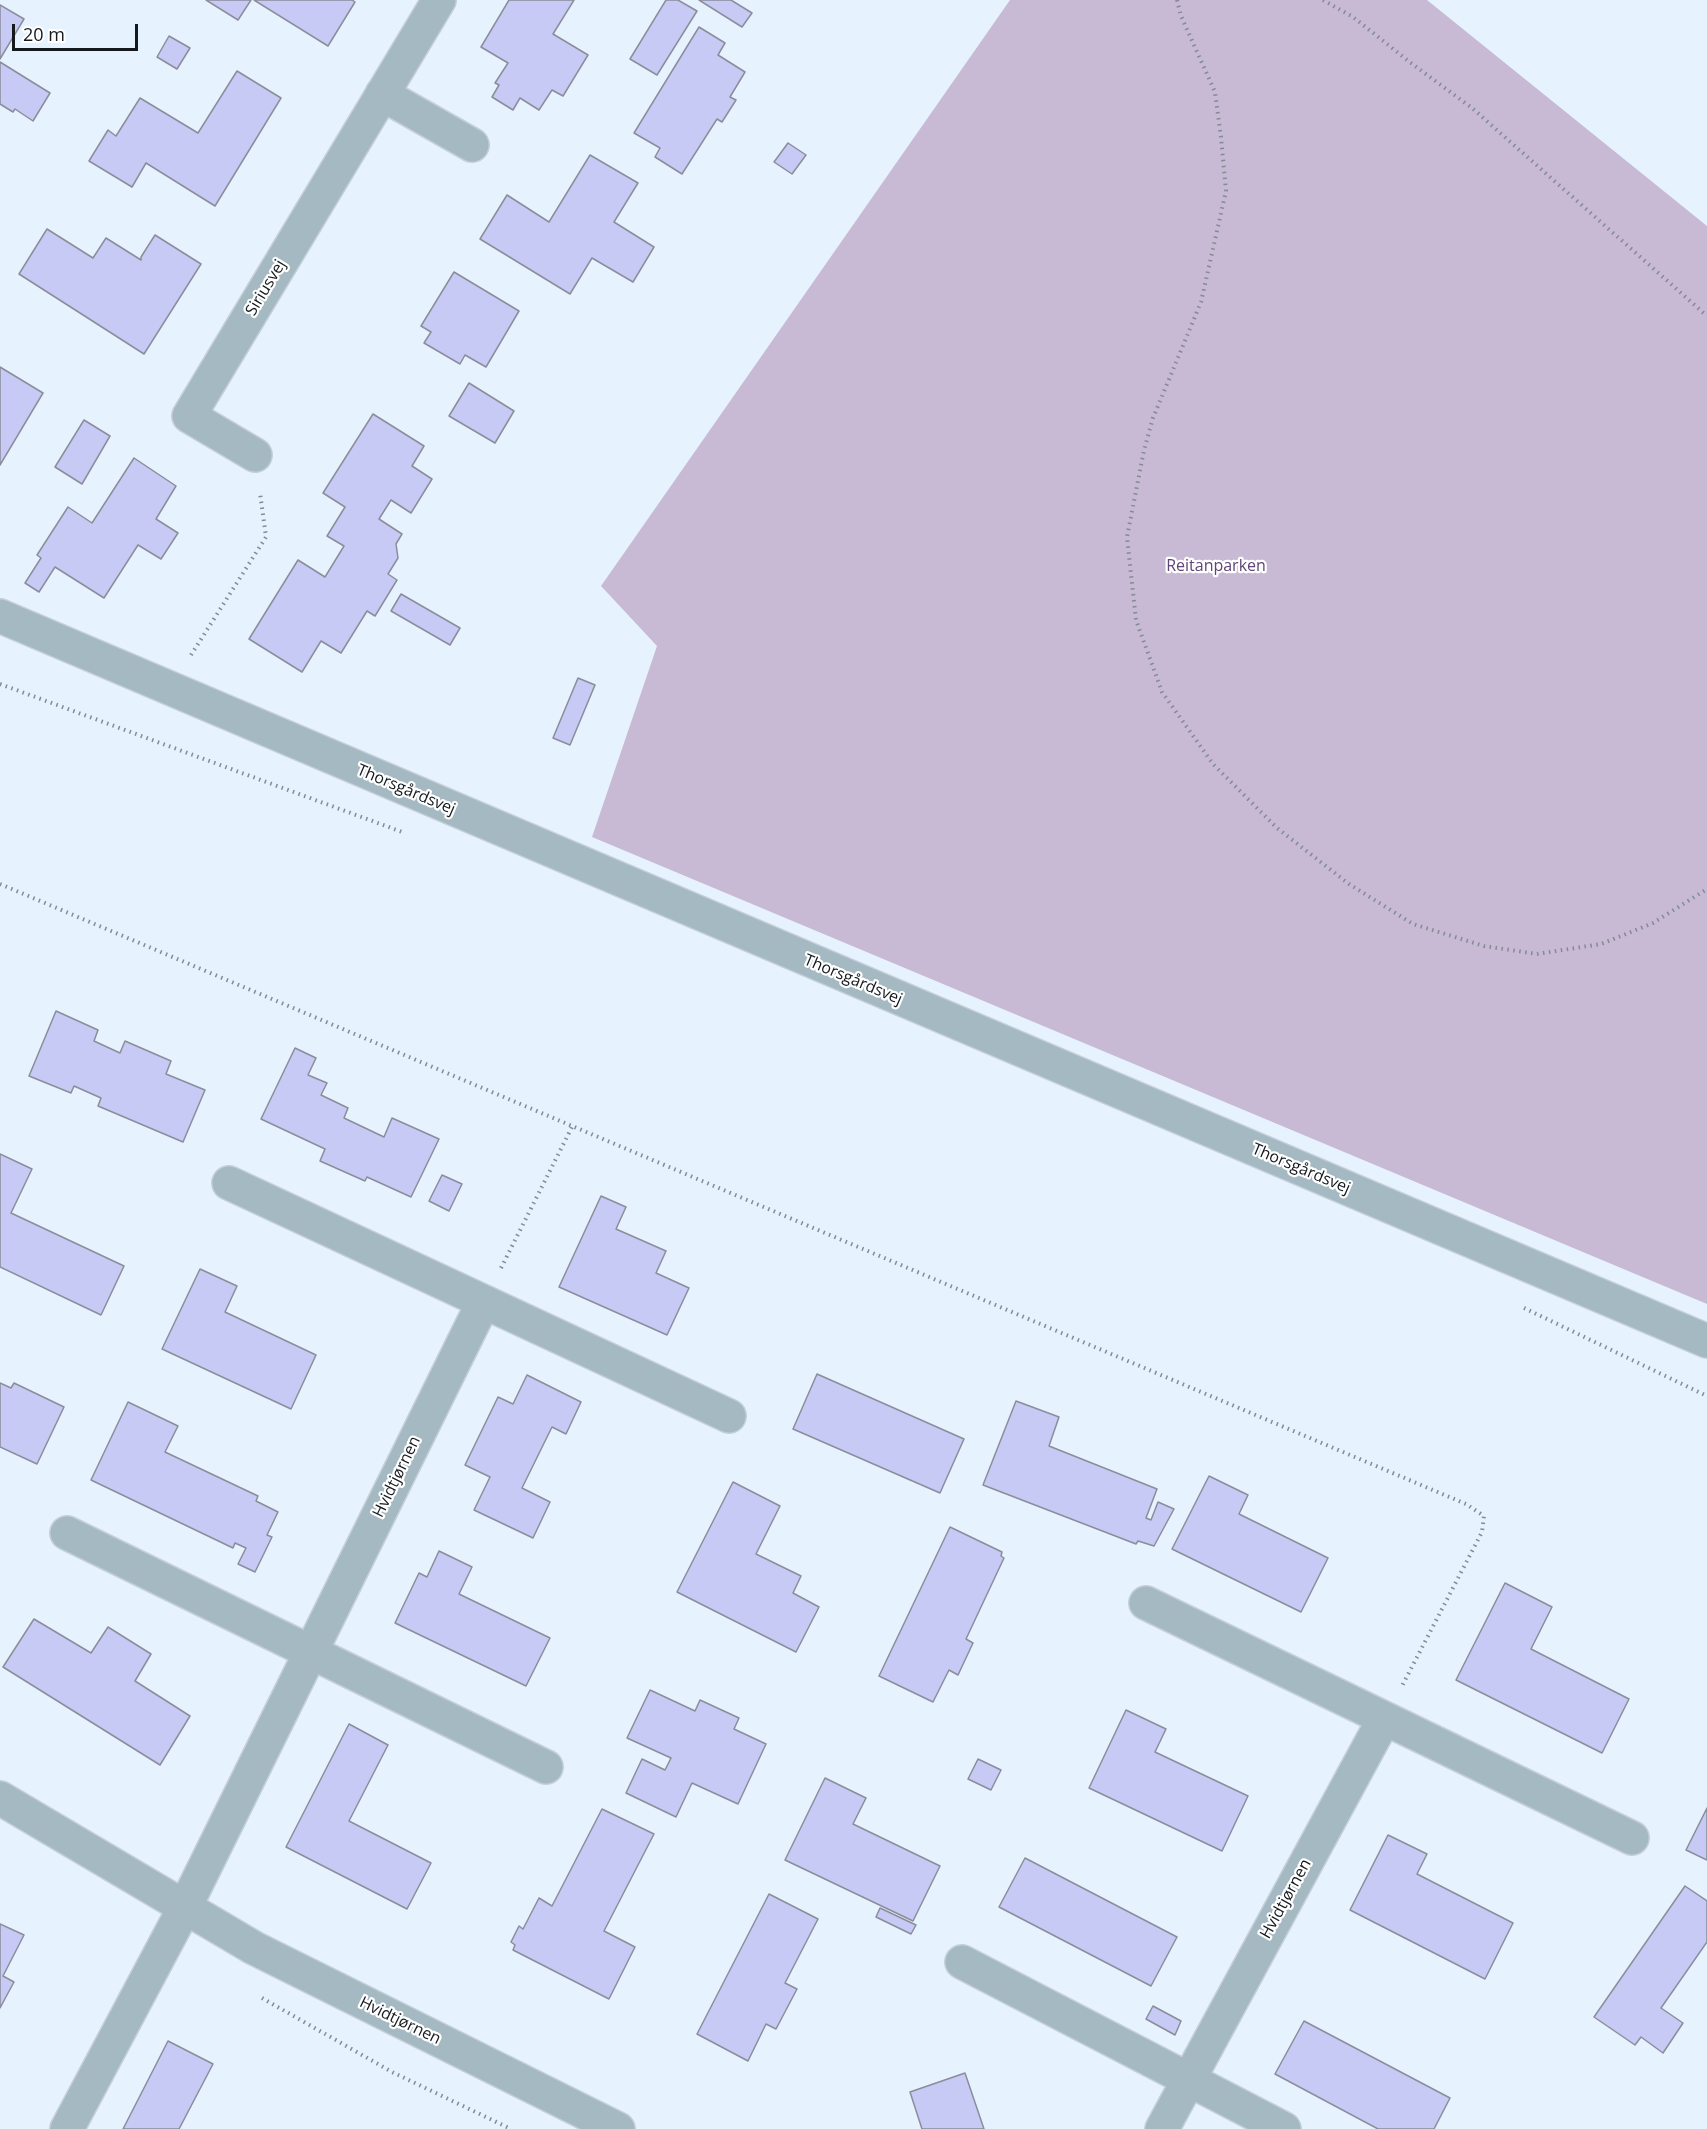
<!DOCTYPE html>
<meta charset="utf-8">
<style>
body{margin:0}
#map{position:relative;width:1707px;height:2129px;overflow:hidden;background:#e7f2ff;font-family:"Open Sans",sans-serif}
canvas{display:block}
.scale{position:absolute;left:12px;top:24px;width:126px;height:27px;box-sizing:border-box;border:3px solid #15191d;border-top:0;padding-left:8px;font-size:18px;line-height:21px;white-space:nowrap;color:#15191d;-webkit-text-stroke:4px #fff;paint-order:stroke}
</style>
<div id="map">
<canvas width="1707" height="2129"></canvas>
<div class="scale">20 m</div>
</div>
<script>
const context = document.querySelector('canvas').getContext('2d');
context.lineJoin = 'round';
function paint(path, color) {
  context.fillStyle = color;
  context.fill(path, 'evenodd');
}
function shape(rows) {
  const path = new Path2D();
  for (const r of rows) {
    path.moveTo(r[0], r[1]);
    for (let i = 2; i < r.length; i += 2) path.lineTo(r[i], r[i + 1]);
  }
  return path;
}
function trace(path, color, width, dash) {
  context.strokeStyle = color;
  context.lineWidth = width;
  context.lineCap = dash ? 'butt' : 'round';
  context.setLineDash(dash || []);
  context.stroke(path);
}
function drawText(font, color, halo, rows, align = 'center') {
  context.font = font + ' "Open Sans",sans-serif';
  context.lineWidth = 4.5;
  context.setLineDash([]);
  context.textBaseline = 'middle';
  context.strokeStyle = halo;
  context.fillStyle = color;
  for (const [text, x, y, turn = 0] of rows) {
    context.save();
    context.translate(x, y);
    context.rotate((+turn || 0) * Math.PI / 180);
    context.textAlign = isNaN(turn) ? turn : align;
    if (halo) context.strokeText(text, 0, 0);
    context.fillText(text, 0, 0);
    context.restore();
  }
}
paint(shape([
 [1010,0,1427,0,1707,226,1707,1304,592,837,657,646,601,586]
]), '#c8bad5');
const building = shape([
 [206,0,251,0,238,20,206,0],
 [254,0,352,0,355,2,328,46,254,0],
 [509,0,574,0,553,34,588,55,563,96,552,90,539,110,520,98,513,110,492,97,499,85,495,83,508,63,481,47,509,0],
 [666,0,678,0,697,11,657,75,630,59,666,0],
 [699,0,731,0,752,13,742,27,699,0],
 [0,5,24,19,0,59,0,5],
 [699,27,725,43,718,55,745,72,730,97,736,100,722,122,717,119,682,174,655,157,660,148,634,133,699,27],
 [169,36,190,48,177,69,157,57,169,36],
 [0,62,50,93,33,121,15,109,13,112,0,104,0,62],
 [237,71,281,98,215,206,146,163,132,187,89,161,108,130,116,136,140,98,198,133,237,71],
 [788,143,806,155,792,174,774,162,788,143],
 [590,155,638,183,614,222,654,247,633,282,592,258,570,294,480,239,507,195,549,222,590,155],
 [47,229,93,258,106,238,141,260,141,257,155,235,201,264,144,354,19,274,47,229],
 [454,272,519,311,486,367,465,355,460,364,424,343,431,332,421,326,454,272],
 [0,367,43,393,0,465,0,367],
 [469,383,514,411,495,443,449,416,469,383],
 [373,414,424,446,412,466,432,479,411,513,391,500,379,519,402,534,396,544,398,558,388,574,397,580,375,616,367,611,341,653,321,641,302,672,249,639,298,560,325,577,344,546,327,536,345,507,323,493,373,414],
 [84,420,110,436,82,484,55,467,84,420],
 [134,458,176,486,156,519,178,533,161,559,138,545,104,598,55,567,39,592,25,583,41,558,37,555,68,507,92,523,134,458],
 [401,594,460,628,450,645,391,611,401,594],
 [578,678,595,685,570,745,553,738,578,678],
 [56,1011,98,1030,94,1041,120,1053,125,1041,171,1061,166,1074,205,1090,183,1142,98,1106,101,1098,74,1086,71,1093,29,1076,56,1011],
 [295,1048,316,1058,308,1075,327,1083,321,1095,348,1108,344,1118,384,1137,392,1118,439,1139,411,1197,367,1177,365,1181,320,1161,325,1149,261,1119,295,1048],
 [0,1154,32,1169,11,1213,124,1266,101,1315,0,1267,0,1154],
 [442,1175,462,1184,449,1211,429,1201,442,1175],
 [601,1196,626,1207,616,1229,666,1251,656,1273,689,1288,667,1335,559,1287,601,1196],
 [200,1269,237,1286,225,1312,316,1355,291,1409,162,1349,200,1269],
 [817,1374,964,1439,940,1493,793,1429,817,1374],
 [527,1375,581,1402,566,1434,552,1427,522,1488,550,1502,533,1538,474,1510,490,1477,465,1465,498,1397,513,1404,527,1375],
 [0,1383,11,1388,14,1383,64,1407,37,1464,0,1447,0,1383],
 [1016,1401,1059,1417,1049,1446,1157,1489,1146,1518,1151,1520,1158,1502,1174,1509,1154,1546,1138,1541,1136,1544,983,1485,1016,1401],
 [128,1402,178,1426,165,1452,258,1496,256,1501,278,1512,267,1535,272,1537,255,1572,238,1564,246,1548,235,1543,233,1548,91,1480,128,1402],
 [1209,1476,1248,1495,1239,1514,1328,1558,1301,1612,1172,1549,1209,1476],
 [733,1482,780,1506,756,1554,801,1576,793,1593,819,1607,796,1652,677,1592,733,1482],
 [950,1527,1002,1552,1001,1556,1004,1558,966,1639,973,1643,958,1675,949,1670,933,1702,879,1676,950,1527],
 [439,1551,472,1567,459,1594,550,1638,526,1686,395,1623,419,1573,427,1577,439,1551],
 [1505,1583,1552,1607,1531,1649,1629,1699,1602,1753,1456,1680,1505,1583],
 [34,1619,91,1653,108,1627,151,1654,135,1681,190,1716,160,1765,3,1667,34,1619],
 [650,1690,695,1711,700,1700,739,1718,734,1729,766,1744,738,1804,692,1783,676,1817,626,1793,642,1759,665,1770,671,1758,627,1738,650,1690],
 [1126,1710,1166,1729,1155,1752,1248,1796,1222,1851,1089,1788,1126,1710],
 [349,1724,388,1745,349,1821,431,1863,407,1909,286,1847,349,1724],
 [978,1759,1001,1770,991,1790,968,1779,978,1759],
 [825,1778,866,1798,853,1824,940,1866,913,1921,785,1860,825,1778],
 [1707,1808,1707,1860,1686,1850,1707,1808],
 [602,1809,654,1834,604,1931,635,1947,609,1999,513,1950,515,1945,511,1942,519,1926,523,1929,539,1898,552,1906,602,1809],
 [1388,1835,1427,1854,1417,1874,1513,1923,1485,1979,1350,1910,1388,1835],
 [1025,1858,1177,1937,1151,1986,999,1907,1025,1858],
 [1685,1886,1707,1901,1707,1942,1661,2008,1683,2023,1663,2053,1641,2037,1635,2045,1594,2017,1685,1886],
 [769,1894,818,1919,785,1983,797,1989,776,2029,766,2024,748,2061,697,2034,769,1894],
 [880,1908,916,1925,911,1934,876,1917,880,1908],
 [0,1924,24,1935,3,1976,14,1982,0,2008,0,1924],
 [1153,2006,1181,2021,1175,2035,1146,2019,1153,2006],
 [1304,2021,1450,2098,1434,2129,1378,2129,1275,2074,1304,2021],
 [168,2041,213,2064,179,2129,123,2129,168,2041],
 [965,2073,984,2129,922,2129,910,2092,965,2073]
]);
paint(building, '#c6caf4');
trace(building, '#8b8d9b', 1.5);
const minor = shape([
 [382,94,472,145],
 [255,455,189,416,439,0],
 [0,616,1707,1341],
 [229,1183,729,1416],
 [67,1533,546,1767],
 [1146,1603,1632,1838],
 [0,1798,254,1948,618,2129],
 [962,1962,1284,2129],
 [67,2129,185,1907,483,1303],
 [1162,2129,1384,1719]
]);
trace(minor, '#c5cfdb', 36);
trace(shape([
 [1177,0,1181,16,1215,92,1221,137,1226,191,1201,302,1153,418,1144,450,1127,537,1136,620,1162,692,1213,764,1277,828,1349,884,1413,924,1484,946,1537,954,1601,944,1653,923,1707,889],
 [1323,0,1353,17,1411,63,1472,108,1707,316],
 [191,655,266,537,260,493],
 [0,684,405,833],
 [0,884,1466,1504,1484,1516,1482,1532,1402,1686],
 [501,1268,572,1127],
 [1524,1308,1707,1396],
 [262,1998,392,2072,511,2129]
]), '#838b94', 4, [1.5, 4.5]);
trace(minor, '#a4b9c1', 33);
drawText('16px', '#15191d', '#fff', [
 ["Siriusvej",266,288,-59],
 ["Thorsgårdsvej",406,790,23],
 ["Thorsgårdsvej",853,980,23],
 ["Thorsgårdsvej",1301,1169,23],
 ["Hvidtjørnen",397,1477,-64],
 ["Hvidtjørnen",1286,1899,-61],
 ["Hvidtjørnen",400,2021,26]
]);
drawText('16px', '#614478', '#fff', [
 ["Reitanparken",1216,566]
]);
</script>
